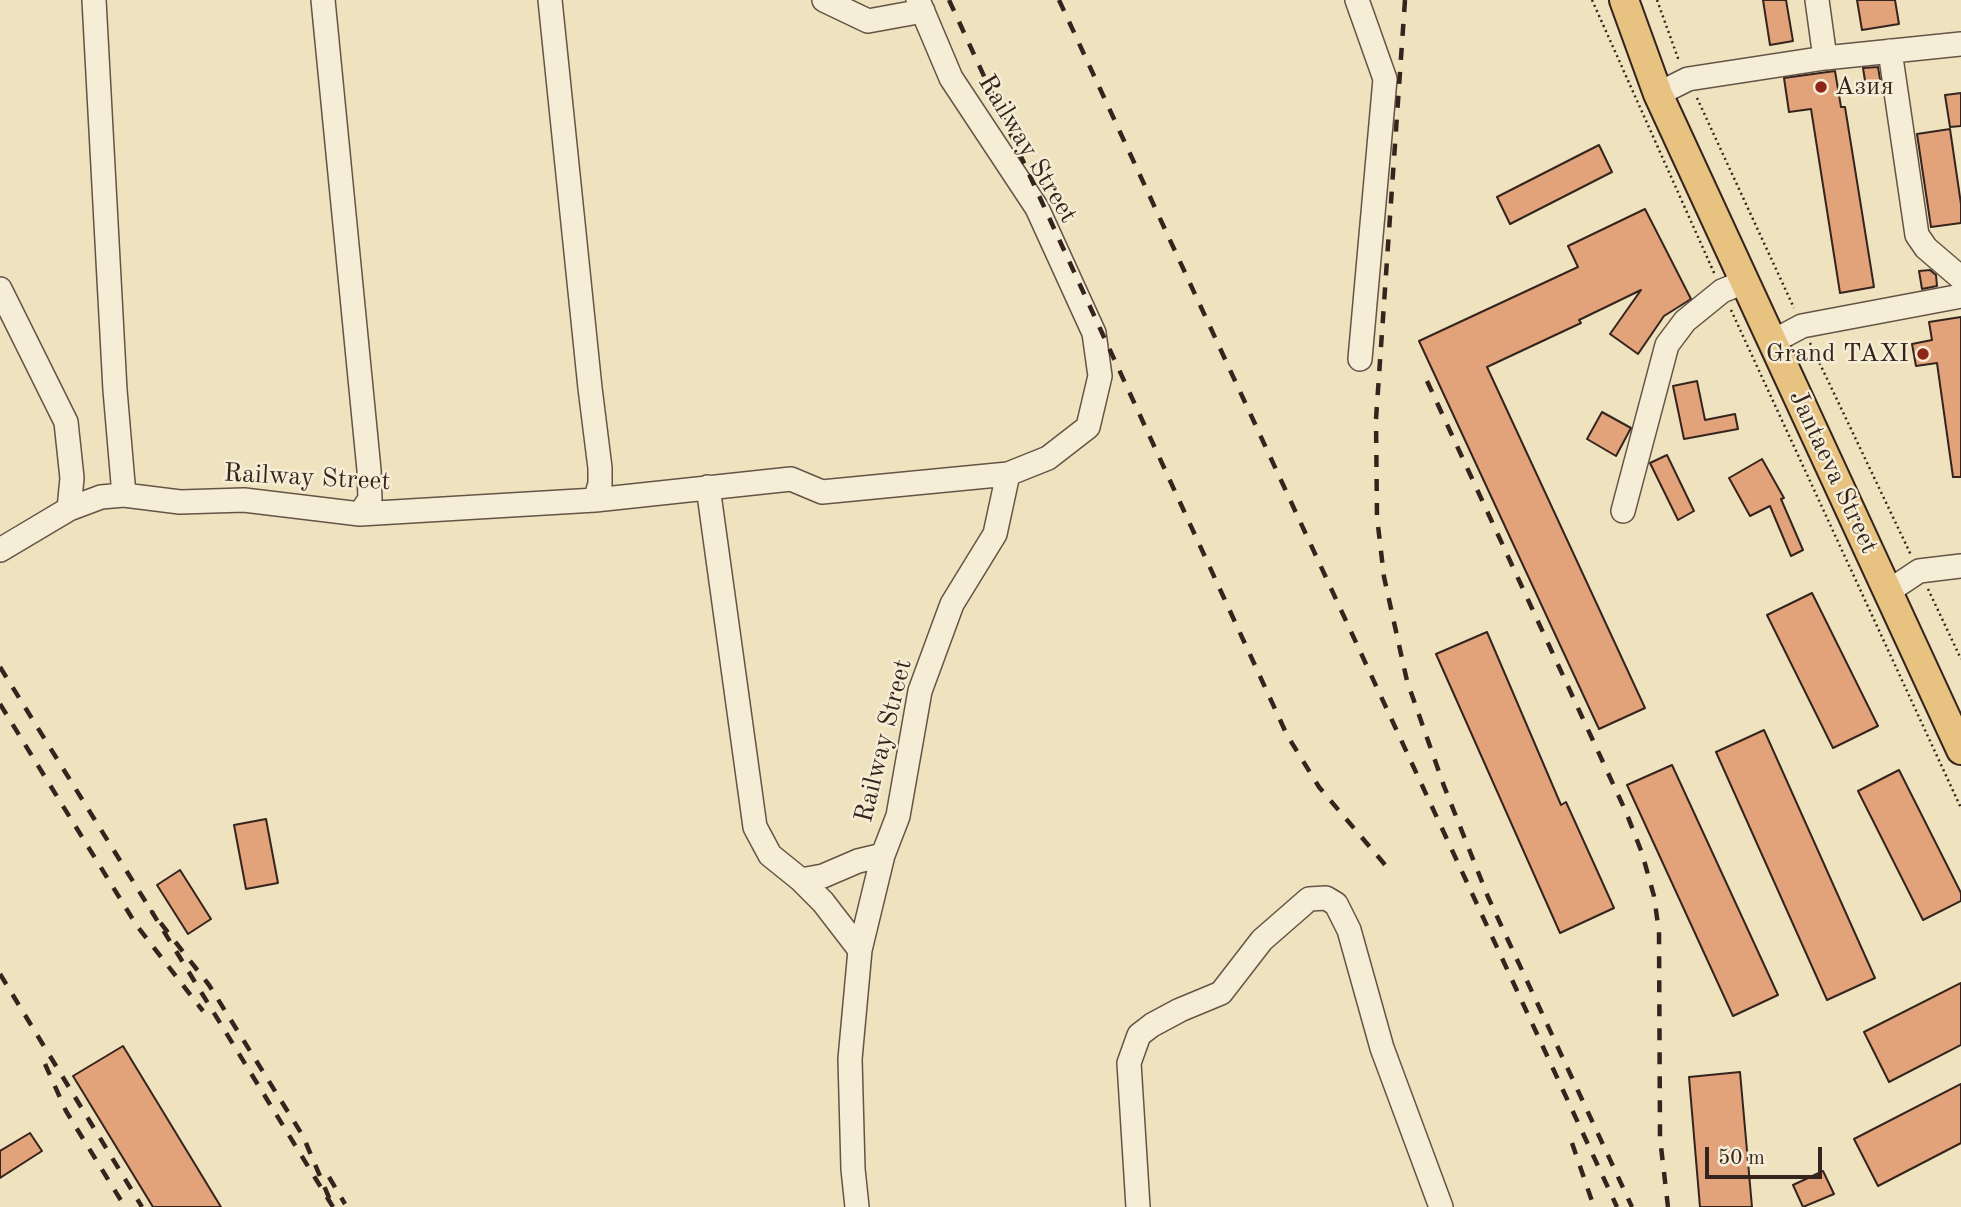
<!DOCTYPE html>
<meta charset="utf-8">
<style>
body{margin:0}
#map{position:relative;width:1961px;height:1207px;overflow:hidden;background:#efe3bf;font-family:"Old Standard TT",serif}
canvas{display:block}
.scale{position:absolute;left:1705px;top:1147px;width:117px;height:32px;box-sizing:border-box;border:4px solid #35241e;border-top:0;padding-left:9px;font-size:21px;line-height:24px;white-space:nowrap;color:#35241e;-webkit-text-stroke:5px #f5edd5;paint-order:stroke}
</style>
<div id="map">
<canvas width="1961" height="1207"></canvas>
<div class="scale">50 m</div>
</div>
<script>
const context = document.querySelector('canvas').getContext('2d');
context.lineJoin = 'round';
function paint(path, color) {
  context.fillStyle = color;
  context.fill(path, 'evenodd');
}
function shape(rows) {
  const path = new Path2D();
  for (const r of rows) {
    path.moveTo(r[0], r[1]);
    for (let i = 2; i < r.length; i += 2) path.lineTo(r[i], r[i + 1]);
  }
  return path;
}
function trace(path, color, width, dash) {
  context.strokeStyle = color;
  context.lineWidth = width;
  context.lineCap = dash ? 'butt' : 'round';
  context.setLineDash(dash || []);
  context.stroke(path);
}
function drawText(font, color, halo, rows, align = 'center') {
  context.font = font + ' "Old Standard TT",serif';
  context.lineWidth = 5;
  context.setLineDash([]);
  context.textBaseline = 'middle';
  context.strokeStyle = halo;
  context.fillStyle = color;
  for (const [text, x, y, turn = 0] of rows) {
    context.save();
    context.translate(x, y);
    context.rotate((+turn || 0) * Math.PI / 180);
    context.textAlign = isNaN(turn) ? turn : align;
    if (halo) context.strokeText(text, 0, 0);
    context.fillText(text, 0, 0);
    context.restore();
  }
}
const building = shape([
 [1763,0,1786,0,1793,41,1770,45,1763,0],
 [1857,0,1895,0,1899,24,1862,30,1857,0],
 [1878,67,1881,85,1866,87,1863,68,1878,67],
 [1835,71,1841,107,1845,107,1874,287,1840,293,1811,109,1789,112,1784,78,1835,71],
 [1961,93,1961,126,1950,127,1945,95,1961,93],
 [1950,129,1961,204,1961,223,1931,227,1917,134,1950,129],
 [1599,145,1612,172,1510,224,1497,197,1599,145],
 [1645,209,1691,299,1664,316,1638,354,1610,334,1641,290,1579,320,1581,323,1487,367,1645,708,1599,729,1419,341,1578,267,1568,246,1645,209],
 [1930,270,1936,275,1937,286,1922,289,1919,271,1930,270],
 [1961,317,1961,477,1953,477,1937,363,1916,366,1912,344,1932,340,1929,322,1961,317],
 [1697,381,1705,420,1735,414,1738,429,1684,439,1673,386,1697,381],
 [1602,412,1631,428,1616,456,1587,439,1602,412],
 [1667,455,1694,511,1678,520,1650,463,1667,455],
 [1762,459,1784,498,1781,499,1803,550,1791,556,1770,506,1750,516,1729,478,1762,459],
 [1812,593,1878,726,1833,748,1767,615,1812,593],
 [1487,632,1561,805,1566,802,1614,908,1560,933,1436,654,1487,632],
 [1764,730,1875,978,1827,1000,1716,752,1764,730],
 [1672,765,1778,995,1733,1016,1627,785,1672,765],
 [1899,770,1961,893,1961,901,1923,920,1858,791,1899,770],
 [266,819,278,883,246,889,234,825,266,819],
 [180,870,211,919,188,934,157,885,180,870],
 [1961,983,1961,1045,1889,1082,1864,1032,1961,983],
 [123,1046,221,1207,153,1207,73,1076,123,1046],
 [1740,1072,1752,1207,1700,1207,1689,1077,1740,1072],
 [1961,1084,1961,1143,1878,1186,1854,1139,1961,1084],
 [30,1133,42,1151,0,1178,0,1151,30,1133],
 [1823,1171,1834,1194,1803,1207,1793,1185,1823,1171]
]);
paint(building, '#e2a27a');
trace(building, '#35241e', 2);
const minor = shape([
 [94,0,115,390,124,495],
 [323,0,369,470,370,499,360,514],
 [550,0,590,388,600,468,600,484,595,500],
 [824,0,868,21,923,11],
 [1357,0,1385,79,1360,359],
 [1817,0,1825,58],
 [1890,51,1917,235,1926,248,1961,278],
 [1658,94,1688,79,1825,58,1961,44],
 [0,289,66,422,72,478,69,509],
 [1772,342,1802,326,1961,296],
 [708,487,755,827,770,855,801,880,823,902,860,950],
 [1623,511,1667,345,1685,321,1722,291,1744,282],
 [0,550,69,509,101,497,124,495,180,502,244,500,360,514,595,500,791,479,822,492,1008,474,1048,458,1088,427,1100,376,1094,333,1037,208,951,78,918,0],
 [1889,591,1919,571,1961,566],
 [801,880,823,876,858,861,883,855],
 [857,1207,853,1169,850,1059,860,950,883,855,898,816,920,691,952,604,995,534,1008,474],
 [1138,1207,1129,1063,1139,1035,1152,1025,1180,1010,1221,993,1262,940,1309,899,1326,898,1336,904,1349,930,1382,1048,1441,1207]
]);
const major = shape([
 [1624,0,1658,94,1961,750]
]);
trace(minor, '#645446', 26);
trace(major, '#35241e', 32);
trace(shape([
 [1592,0,1715,275],
 [1657,0,1679,61],
 [1697,98,1794,308],
 [1731,310,1961,808],
 [1810,343,1911,555],
 [1928,589,1961,659]
]), '#35241e', 2.5, [2, 3.5]);
trace(minor, '#f5edd5', 23);
trace(major, '#e8c280', 28);
trace(shape([
 [949,0,1287,735,1319,787,1392,873],
 [1059,0,1617,1207],
 [1405,0,1376,419,1377,517,1384,577,1407,681,1444,786,1488,897,1632,1207],
 [1427,381,1626,812,1642,853,1654,896,1659,932,1660,1138,1668,1207],
 [0,667,152,912],
 [0,704,137,926,203,1011],
 [0,974,142,1207],
 [45,1064,66,1111,125,1207],
 [1572,1143,1594,1207],
 [329,1177,345,1204],
 [333,1207,152,912,209,985,303,1136,333,1207]
]), '#35241e', 4.5, [12, 12]);
for (const [x, y, r, color] of [
 [1821,87,7,"#8f2418"],
 [1923,354,7,"#8f2418"]
]) {
  const dot = new Path2D();
  dot.arc(x, y, r, 0, 2 * Math.PI);
  context.fillStyle = color;
  context.fill(dot);
  trace(dot, '#f5edd5', 2.5);
}
drawText('26px', '#35241e', '#f5edd5', [
 ["Азия",1835,87],
 ["Grand TAXI",1909,354,"right"]
], 'left');
drawText('26px', '#35241e', '#f5edd5', [
 ["Railway Street",1027,149,59],
 ["Jantaeva Street",1833,472,65],
 ["Railway Street",307,478,3],
 ["Railway Street",884,741,-76]
]);
</script>
